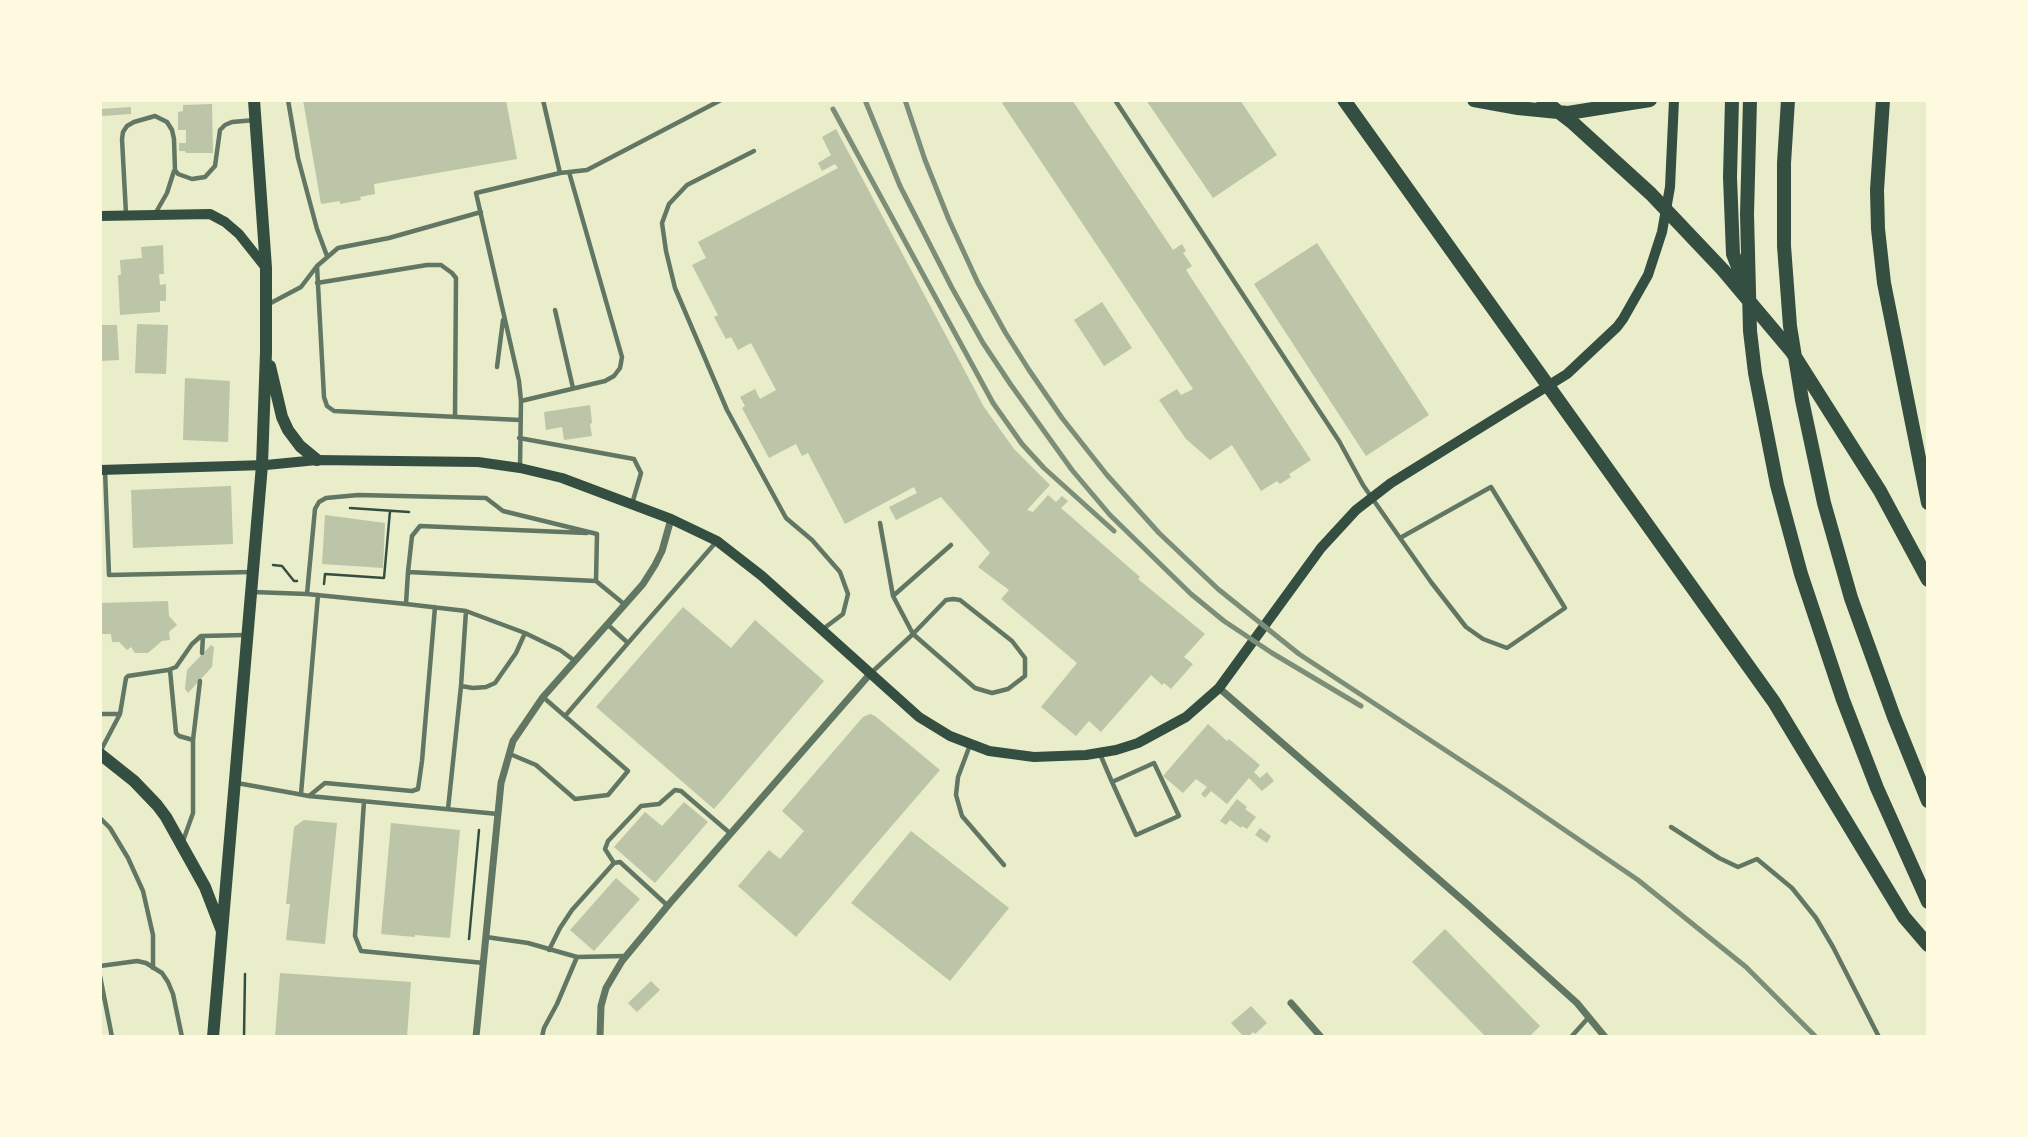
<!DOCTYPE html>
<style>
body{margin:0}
#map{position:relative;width:2028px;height:1137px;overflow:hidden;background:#e9edc9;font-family:"Asap Condensed",sans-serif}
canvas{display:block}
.frame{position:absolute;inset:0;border:102px solid #fefae0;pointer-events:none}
</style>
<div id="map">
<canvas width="2028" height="1137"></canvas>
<div class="frame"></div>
</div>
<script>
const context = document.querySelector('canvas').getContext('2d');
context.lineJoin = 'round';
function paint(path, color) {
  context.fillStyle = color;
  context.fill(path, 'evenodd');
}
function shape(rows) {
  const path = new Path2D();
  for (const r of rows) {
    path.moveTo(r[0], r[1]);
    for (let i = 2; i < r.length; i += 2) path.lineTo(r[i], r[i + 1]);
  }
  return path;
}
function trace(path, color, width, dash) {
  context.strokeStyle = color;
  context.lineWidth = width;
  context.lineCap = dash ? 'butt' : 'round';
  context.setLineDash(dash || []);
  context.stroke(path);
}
paint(shape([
 [303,100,506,100,517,159,374,184,375,194,360,197,361,200,340,204,340,201,321,204],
 [1007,100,1072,100,1173,250,1182,244,1186,251,1183,253,1192,266,1186,270,1311,460,1289,474,1291,477,1280,484,1277,481,1261,491,1232,445,1210,460,1186,439,1159,400,1177,389,1181,395,1193,389,1002,103],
 [1146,100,1240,100,1277,155,1213,198],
 [212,104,213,153,186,153,185,151,179,151,179,143,186,143,186,130,178,130,178,112,183,111,183,105],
 [131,107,131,114,101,116,101,109],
 [836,129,984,407,1014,449,1050,485,1027,510,1033,512,1048,495,1056,502,1062,496,1068,501,1061,508,1140,577,1138,579,1205,634,1184,657,1193,664,1171,689,1164,683,1162,685,1151,675,1101,732,1089,721,1076,736,1041,707,1077,663,1001,599,1009,590,978,567,990,553,941,497,896,520,889,507,917,493,914,487,845,524,808,453,802,456,796,444,769,458,742,408,745,406,740,397,755,389,760,399,776,390,751,343,738,350,731,337,726,339,714,317,718,315,692,265,706,258,698,242,838,168,835,164,822,171,818,163,831,155,822,137],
 [1317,243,1429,415,1366,456,1254,284],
 [163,245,164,274,159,274,160,285,166,284,166,301,160,301,160,312,120,315,118,275,121,275,120,260,142,258,141,247],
 [1102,302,1132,348,1104,366,1074,320],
 [137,324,168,325,166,374,135,373],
 [102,325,117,325,119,360,100,361,100,334,102,334],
 [185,378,230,381,228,442,183,440],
 [590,405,592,423,590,424,592,436,564,440,562,427,546,430,544,412],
 [231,486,233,544,133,548,131,490],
 [325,515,385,523,383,568,322,564],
 [168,601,169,616,177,625,169,632,170,640,162,641,148,653,135,653,131,647,127,650,119,642,112,642,111,634,100,634,100,603],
 [683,607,731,648,755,620,824,681,714,809,596,707],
 [211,645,214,647,212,667,188,693,185,689,187,670],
 [870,714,875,716,940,770,796,937,738,886,769,850,780,859,804,831,782,811,863,717],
 [1208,724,1227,741,1229,739,1260,765,1254,772,1260,778,1267,772,1274,781,1262,791,1249,778,1227,804,1211,791,1205,798,1201,794,1207,787,1196,779,1183,793,1163,776],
 [1237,799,1247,807,1245,809,1256,817,1247,829,1242,826,1241,828,1230,820,1226,825,1220,821],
 [684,802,708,822,655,883,614,847,645,812,662,826],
 [304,820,337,823,325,944,286,940,290,904,286,904,294,827],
 [391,823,460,830,450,938,415,935,415,937,381,934],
 [1260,828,1271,836,1267,843,1255,835],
 [911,831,1009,908,950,981,851,903],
 [616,878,640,899,594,951,570,930],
 [1445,929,1540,1026,1529,1037,1486,1037,1412,962],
 [280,973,411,982,407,1037,275,1037],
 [651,981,660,990,637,1012,628,1003],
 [1251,1006,1267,1023,1255,1034,1253,1032,1248,1037,1244,1037,1231,1023]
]), '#bcc5a7');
trace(shape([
 [350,508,409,512],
 [273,565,282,566,294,581,297,581],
 [324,584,325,574,384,578,390,511],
 [469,939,479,830],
 [244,1037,245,974]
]), '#344e41', 2.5);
trace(shape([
 [288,100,298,158,317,229,327,256],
 [1115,100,1339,441,1363,485,1372,498,1400,538,1431,582,1466,627,1483,639,1507,648,1565,608,1491,487,1400,538],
 [754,151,687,185,669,204,662,223,666,251,675,288,727,410,786,518,812,540,840,572,848,594,843,614,823,629],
 [560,173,587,170,721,100],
 [126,214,122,139,123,132,127,126,134,122,155,116,167,122,172,130,174,139,175,170,178,174,192,179,205,177,215,166,220,130,225,125,232,122,255,120],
 [155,214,167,193,174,171],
 [317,266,324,397,327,406,334,411,520,420],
 [317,283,427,265,441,265,452,273,456,278,455,417],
 [267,305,301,287,317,266,338,248,389,238,481,212],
 [555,310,573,388],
 [497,367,503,320],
 [521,401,605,381,614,376,620,368,622,357,569,172],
 [519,438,634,459,641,473,632,504],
 [520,467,521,401,519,381,476,193,560,173,543,100],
 [105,470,109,575,252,572],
 [880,523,893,596],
 [597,534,596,581,624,604],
 [408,572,412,536,420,526,587,533],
 [253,592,307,594,406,604,408,572,596,581],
 [307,594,315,509,319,502,326,498,358,495,486,498,503,511,597,534],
 [953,599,960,600,1012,641,1025,658,1025,676,1008,689,992,693,975,688,913,634,946,600,953,599],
 [406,604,466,611,525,633,560,650,575,661],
 [466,611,461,686,473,688,486,687,495,683,516,653,525,633],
 [628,643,717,541],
 [202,653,203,636],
 [170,670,176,733,179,736,193,740,193,813,183,841],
 [871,673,913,634,893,596,951,545],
 [100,714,120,714,126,678,128,676,168,670,176,667,192,644,201,636,246,635],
 [565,716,628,643,607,624],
 [193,740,200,681],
 [970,745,958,777,956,795,962,816,1004,865],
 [100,752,120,714],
 [510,754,536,765,575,799,608,795,628,771,543,697],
 [1100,754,1112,782,1136,835,1179,816,1154,763,1112,782],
 [237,783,309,796,498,814],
 [301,794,318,595],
 [309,796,325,783,412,791,418,789,422,761,435,607],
 [364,801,355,936,361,951,484,963],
 [448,809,461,686],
 [100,818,110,828,128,858,143,891,153,935,153,968],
 [1671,827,1719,858,1738,867,1757,859,1792,888,1816,918,1833,947,1879,1037],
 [614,863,605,849,608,841,641,806,659,804,675,790,681,791,731,834],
 [486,937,528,943,577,957,625,956],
 [549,950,560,928,572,910,614,863,620,862,668,906],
 [100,966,137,961,146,963,162,973,168,982,173,994,182,1037],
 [100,976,112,1037],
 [542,1037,544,1028,557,1004,577,957],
 [1571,1037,1589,1017]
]), '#617663', 4.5);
trace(shape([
 [1219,688,1467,904,1577,1003,1605,1037],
 [1291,1003,1321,1037],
 [476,1037,501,783,513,741,543,697,643,584,655,565,662,551,671,519],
 [600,1037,601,1006,606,988,622,961,670,903,870,674]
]), '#617663', 7);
trace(shape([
 [100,216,210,214,225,222,239,234,266,268],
 [100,470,266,465,317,460,478,462,520,468,562,478,671,519,717,541,762,576,919,717,950,736,989,751,1034,757,1086,755,1116,750,1138,743,1186,717,1219,688,1321,548,1356,510,1391,483,1567,374,1617,327,1623,319,1648,275,1662,232,1670,187,1674,100]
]), '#344e41', 10);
trace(shape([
 [270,366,282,417,288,430,300,446,317,460],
 [100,754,134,781,157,805,166,817,205,887,222,931],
 [213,1037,262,465,266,352,266,268,254,100]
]), '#344e41', 12);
trace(shape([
 [1344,100,1774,702,1904,917,1928,945],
 [1474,100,1518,108,1568,113,1650,100],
 [1543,100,1573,123,1651,194,1723,270,1792,352,1880,491,1928,580],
 [1732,100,1730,177,1733,254,1745,285],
 [1750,100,1747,214,1750,331,1755,373,1777,485,1801,574,1843,700,1877,788,1928,902],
 [1788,100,1784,163,1784,246,1790,326,1802,400,1824,503,1851,598,1894,717,1928,801],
 [1883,100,1877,190,1878,229,1884,283,1928,503]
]), '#344e41', 14);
trace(shape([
 [865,100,900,186,952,288,983,343,1011,385,1072,470,1110,515,1191,594,1224,621,1272,653,1361,706],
 [905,100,925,160,949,220,978,283,1005,332,1029,370,1062,418,1107,475,1159,533,1218,589,1299,654,1506,790,1638,880,1746,967,1816,1037],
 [833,109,993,403,1022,444,1044,468,1114,531]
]), '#7c8e77', 5);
</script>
